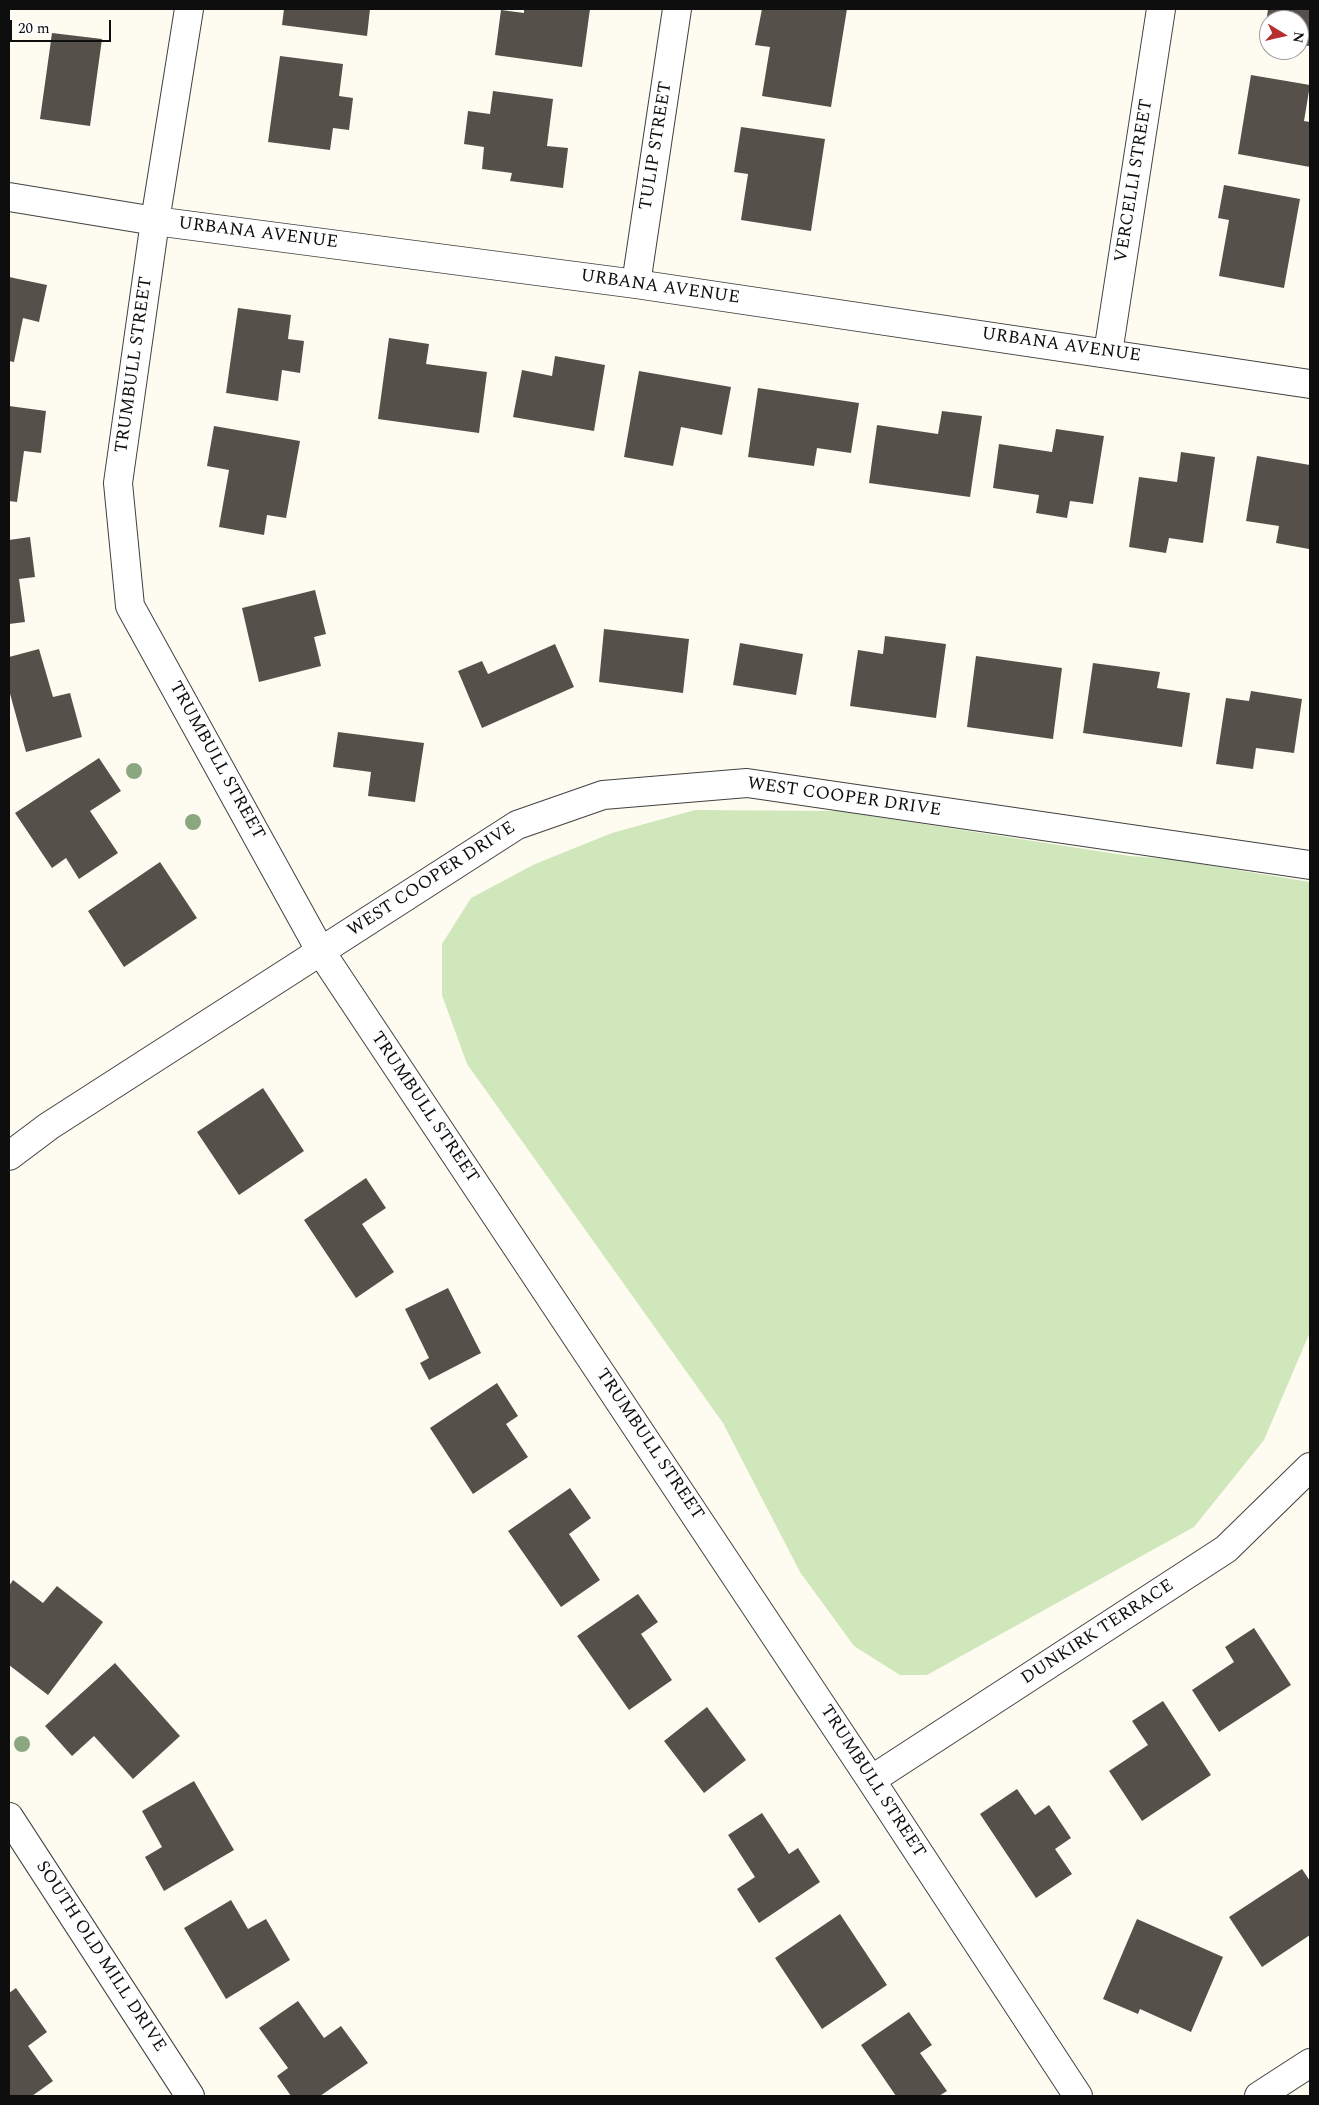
<!DOCTYPE html>
<style>
body{margin:0}
#map{position:relative;width:1319px;height:2105px;overflow:hidden;background:#fefcf0;font-family:Spectral,serif}
canvas{display:block}
.frame{position:absolute;inset:0;border:10px solid #0e0e0e;pointer-events:none}
.north{position:absolute;left:1259px;top:10px;width:50px;height:50px;box-sizing:border-box;background:#fff;border:1px solid #9f9f9f;border-radius:50%;rotate:99deg;font-size:14px;font-weight:700;line-height:20px;text-align:center;color:#0e0e0e}
.north::after{content:'';display:block;margin:auto;width:18px;height:22px;background:#b62e2e;clip-path:polygon(50% 0,100% 100%,50% 72%,0 100%)}
.scale{position:absolute;left:10px;top:20px;width:101px;height:22px;box-sizing:border-box;border:2px solid #0e0e0e;border-top:0;padding-left:6px;font-size:15px;line-height:18px;white-space:nowrap;color:#0e0e0e;-webkit-text-stroke:4px #fff;paint-order:stroke}
</style>
<div id="map">
<canvas width="1319" height="2105"></canvas>
<div class="frame"></div>
<div class="north">N</div>
<div class="scale">20 m</div>
</div>
<script>
const context = document.querySelector('canvas').getContext('2d');
context.lineJoin = 'round';
function paint(path, color) {
  context.fillStyle = color;
  context.fill(path, 'evenodd');
}
function shape(rows) {
  const path = new Path2D();
  for (const r of rows) {
    path.moveTo(r[0], r[1]);
    for (let i = 2; i < r.length; i += 2) path.lineTo(r[i], r[i + 1]);
  }
  return path;
}
function trace(path, color, width, dash) {
  context.strokeStyle = color;
  context.lineWidth = width;
  context.lineCap = dash ? 'butt' : 'round';
  context.setLineDash(dash || []);
  context.stroke(path);
}
function drawText(font, color, halo, rows, align = 'center') {
  context.font = font + ' Spectral,serif';
  context.lineWidth = 5;
  context.setLineDash([]);
  context.textBaseline = 'middle';
  context.strokeStyle = halo;
  context.fillStyle = color;
  for (const [text, x, y, turn = 0] of rows) {
    context.save();
    context.translate(x, y);
    context.rotate((+turn || 0) * Math.PI / 180);
    context.textAlign = isNaN(turn) ? turn : align;
    if (halo) context.strokeText(text, 0, 0);
    context.fillText(text, 0, 0);
    context.restore();
  }
}
paint(shape([
 [695,810,839,811,1130,856,1170,859,1310,882,1310,1332,1264,1440,1194,1527,927,1675,900,1675,854,1646,800,1572,723,1423,467,1064,442,995,442,944,471,898,535,864,612,833]
]), '#d0e7bb');
paint(shape([
 [284,9,370,9,367,36,282,25],
 [524,9,590,9,582,67,495,55,501,10,524,13],
 [762,9,847,9,831,107,762,96,770,47,755,45],
 [1268,9,1310,9,1310,46,1299,45,1299,20,1269,20,1269,40,1264,39],
 [52,33,102,39,90,126,40,119],
 [280,56,343,64,339,96,353,98,349,130,333,128,330,150,268,142],
 [1251,75,1310,85,1304,121,1310,122,1310,167,1238,154],
 [493,91,553,99,547,146,568,148,563,188,510,181,512,173,482,169,484,147,464,144,468,111,490,114],
 [741,127,825,139,811,231,741,220,748,174,734,172],
 [1224,185,1300,199,1284,288,1219,276,1229,220,1218,218],
 [9,277,47,285,39,322,23,318,14,362,9,361],
 [238,308,291,315,288,339,304,341,300,373,282,370,278,401,226,393],
 [389,338,429,344,426,364,487,372,479,433,378,419],
 [555,356,605,365,594,431,513,417,522,370,552,376],
 [639,371,731,387,722,435,681,427,673,466,624,457],
 [758,388,859,403,851,453,817,448,814,466,748,457],
 [9,406,46,411,41,453,24,451,17,502,9,501],
 [942,411,982,416,970,497,869,483,877,425,938,434],
 [214,426,300,441,286,518,267,515,264,535,219,527,229,470,207,466],
 [1056,429,1104,436,1093,504,1070,501,1067,518,1036,513,1039,495,993,488,999,444,1052,452],
 [1181,452,1215,457,1203,543,1169,538,1166,553,1129,547,1139,477,1177,482],
 [1257,456,1310,465,1309,549,1276,543,1279,526,1246,521],
 [30,537,35,577,19,579,25,622,9,624,9,540],
 [315,590,326,634,314,637,321,666,259,682,242,608],
 [604,629,689,639,683,693,599,682],
 [885,636,946,644,936,718,850,706,858,650,883,654],
 [740,643,803,654,796,695,733,685],
 [555,644,574,687,482,728,458,671,482,661,488,674],
 [39,649,53,697,70,693,82,737,26,752,9,690,9,657],
 [976,656,1062,668,1053,739,967,727],
 [1093,663,1160,672,1157,688,1190,693,1182,747,1083,733],
 [1251,691,1302,699,1294,753,1256,748,1253,769,1216,764,1226,698,1249,701],
 [338,732,424,743,415,802,368,796,371,772,333,767],
 [99,758,121,791,90,811,118,853,79,879,66,858,52,868,15,813],
 [160,862,197,918,124,967,88,911],
 [263,1088,304,1151,239,1195,197,1132],
 [366,1178,386,1208,362,1224,394,1272,356,1298,304,1220],
 [448,1288,481,1353,429,1380,420,1363,429,1358,405,1309],
 [497,1383,518,1416,506,1424,528,1457,473,1494,430,1428],
 [570,1488,591,1518,569,1534,600,1580,561,1607,508,1531],
 [13,1580,43,1603,57,1586,103,1622,48,1695,9,1665,9,1586],
 [638,1594,658,1622,641,1634,672,1680,629,1710,577,1636],
 [1254,1628,1291,1685,1219,1732,1192,1690,1234,1662,1225,1647],
 [115,1663,180,1736,133,1779,94,1736,72,1756,45,1726],
 [1163,1701,1211,1775,1142,1821,1109,1771,1148,1745,1132,1721],
 [707,1707,746,1760,704,1793,664,1741],
 [194,1781,234,1850,164,1891,145,1857,162,1847,142,1811],
 [1017,1789,1035,1815,1049,1805,1071,1838,1055,1849,1072,1874,1036,1898,980,1814],
 [762,1813,789,1854,798,1848,820,1882,759,1923,737,1889,755,1877,728,1835],
 [1302,1869,1310,1881,1310,1935,1262,1967,1229,1917],
 [231,1900,248,1929,266,1919,290,1960,226,1999,184,1928],
 [840,1914,887,1985,822,2029,775,1958],
 [1137,1919,1223,1957,1191,2032,1140,2009,1138,2014,1103,1999],
 [16,1988,47,2032,28,2046,53,2081,32,2096,10,2096,9,2094,9,1993],
 [298,2001,324,2038,341,2026,368,2063,320,2096,291,2096,277,2076,288,2068,259,2028],
 [909,2012,932,2045,920,2053,947,2091,939,2096,896,2096,861,2045]
]), '#56504b');
const street = shape([
 [189,9,155,221,118,483,130,606,321,952,871,1780,1078,2096],
 [9,197,155,221,636,284,1310,384],
 [636,284,677,9],
 [1108,353,1161,9],
 [9,1156,49,1126,517,825,603,795,747,783,1310,865],
 [871,1780,1226,1549,1310,1467],
 [9,1817,190,2096],
 [1259,2096,1310,2063]
]);
trace(street, '#414141', 30);
trace(street, '#fff', 28);
context.fillStyle = '#8aa77f';
for (const [x, y] of [
 [134,771],
 [193,822],
 [22,1744]
]) {
  context.beginPath();
  context.arc(x, y, 8, 0, 2 * Math.PI);
  context.fill();
}
drawText('18px', '#0e0e0e', '#fff', [
 ["TULIP STREET",657,146,-81],
 ["VERCELLI STREET",1135,181,-81],
 ["URBANA AVENUE",258,234,7],
 ["URBANA AVENUE",660,288,8],
 ["URBANA AVENUE",1061,346,8],
 ["TRUMBULL STREET",135,365,-82],
 ["TRUMBULL STREET",216,761,61],
 ["WEST COOPER DRIVE",844,798,8],
 ["WEST COOPER DRIVE",432,880,-33],
 ["TRUMBULL STREET",424,1108,56],
 ["TRUMBULL STREET",649,1445,56],
 ["DUNKIRK TERRACE",1098,1633,-33],
 ["TRUMBULL STREET",872,1782,57],
 ["SOUTH OLD MILL DRIVE",100,1957,57]
]);
</script>
